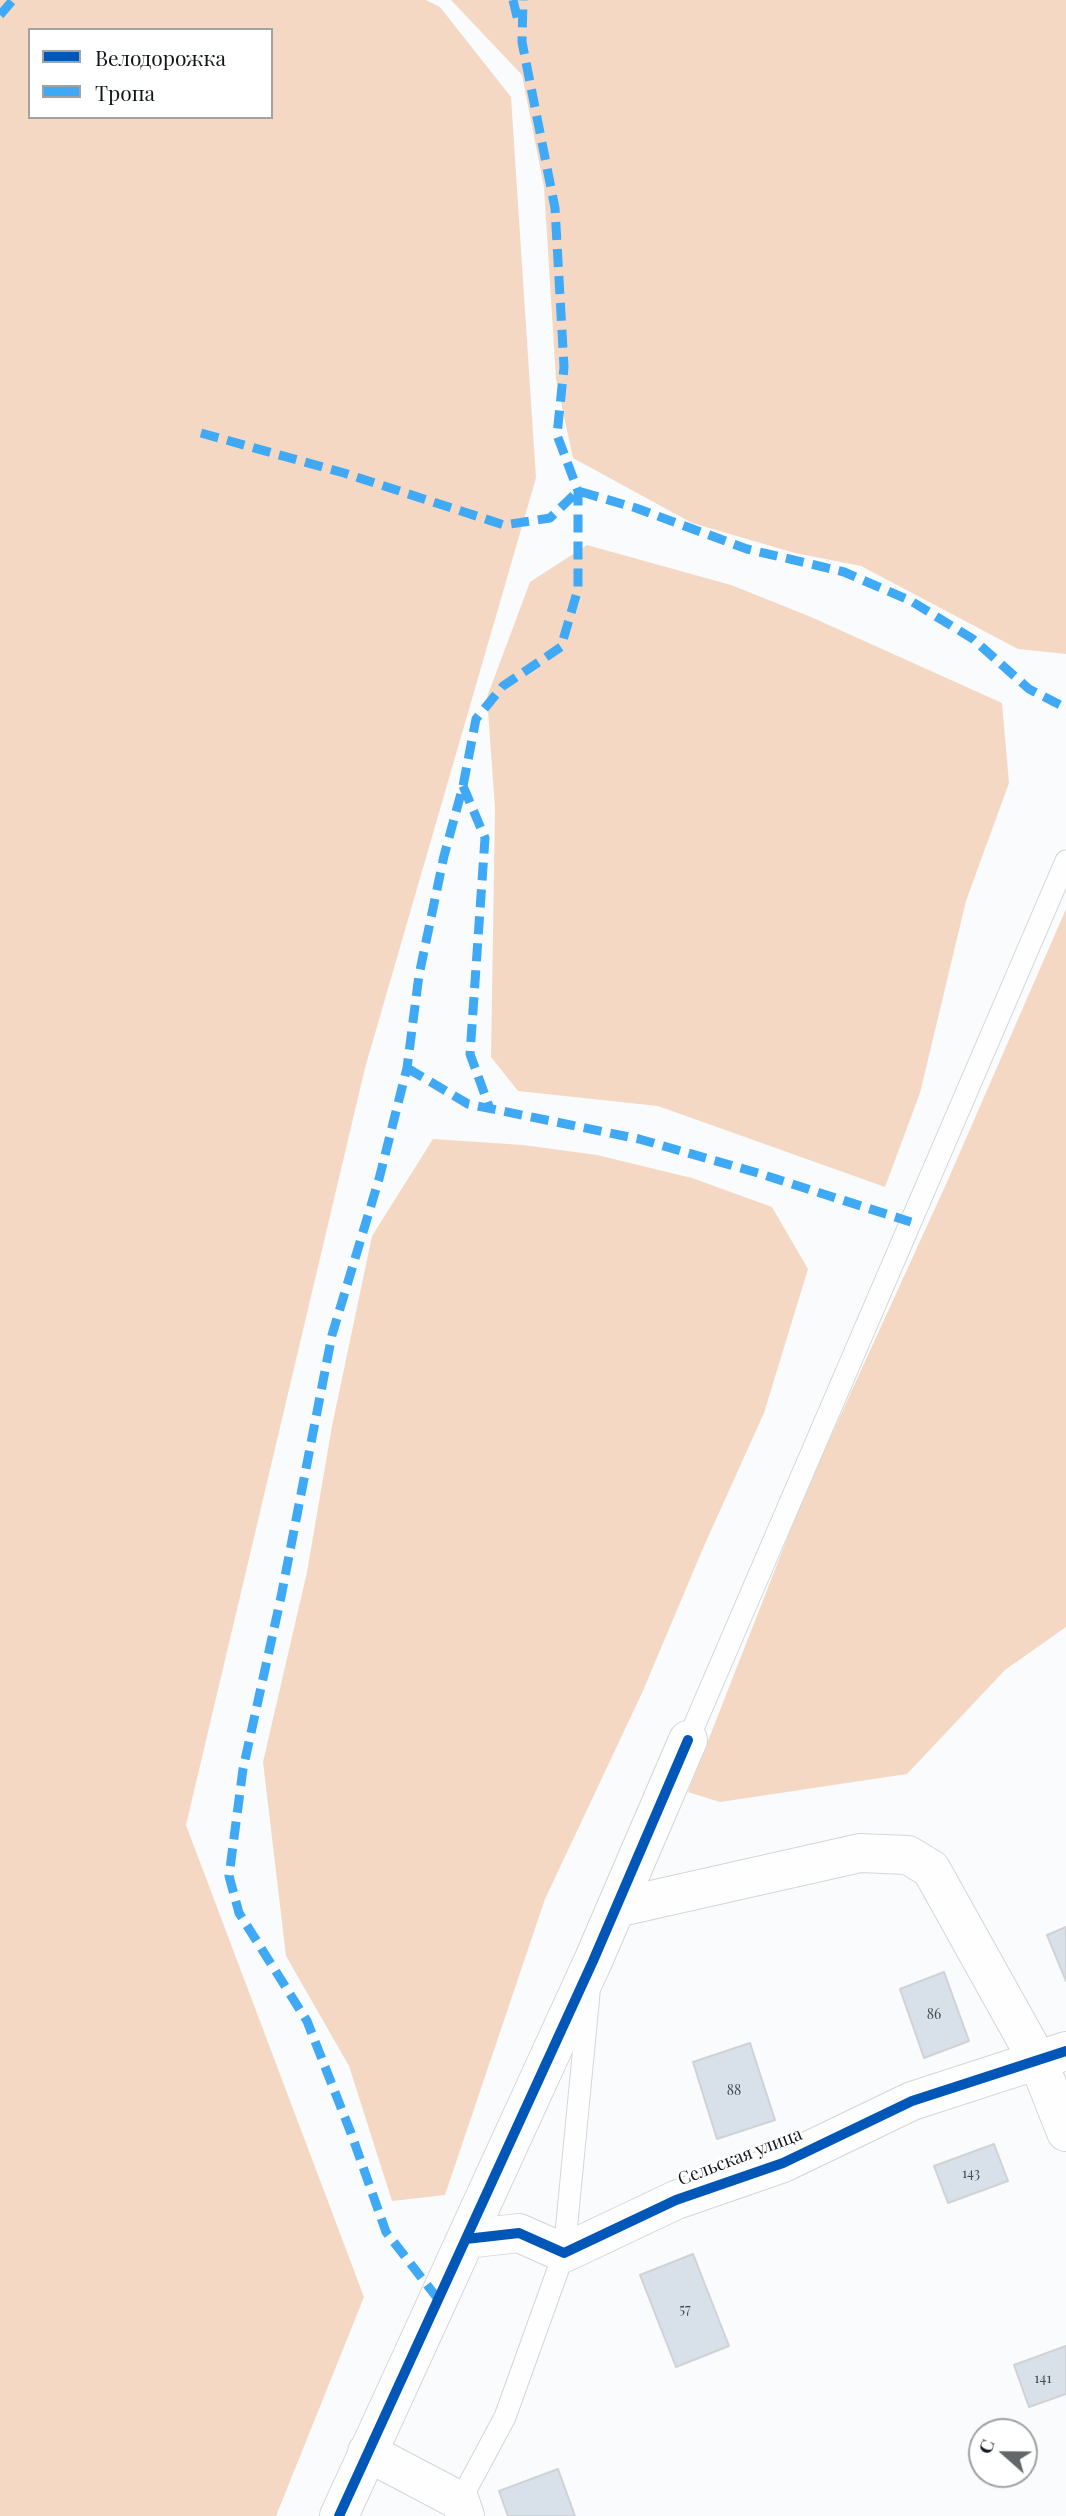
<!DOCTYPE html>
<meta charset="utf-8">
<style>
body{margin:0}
#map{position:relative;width:1066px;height:2516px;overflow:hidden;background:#fafbfd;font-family:"Playfair Display",serif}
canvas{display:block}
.legend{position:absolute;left:28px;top:28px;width:245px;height:91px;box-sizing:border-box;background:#fff;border:2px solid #a0a2a4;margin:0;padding:9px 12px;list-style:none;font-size:21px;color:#12171b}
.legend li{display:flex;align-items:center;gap:14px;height:35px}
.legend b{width:35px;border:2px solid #a0a2a4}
.north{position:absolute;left:968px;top:2418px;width:70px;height:70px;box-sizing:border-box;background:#fff;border:2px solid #a0a2a4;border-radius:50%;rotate:291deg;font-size:19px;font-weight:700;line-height:28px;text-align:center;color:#12171b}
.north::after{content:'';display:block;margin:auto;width:24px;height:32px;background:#63676a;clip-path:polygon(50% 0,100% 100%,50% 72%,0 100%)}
</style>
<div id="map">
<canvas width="1066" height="2516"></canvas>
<ul class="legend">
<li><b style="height:9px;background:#0057b8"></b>Велодорожка</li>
<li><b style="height:9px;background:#3fa9f5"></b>Тропа</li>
</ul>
<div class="north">С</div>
</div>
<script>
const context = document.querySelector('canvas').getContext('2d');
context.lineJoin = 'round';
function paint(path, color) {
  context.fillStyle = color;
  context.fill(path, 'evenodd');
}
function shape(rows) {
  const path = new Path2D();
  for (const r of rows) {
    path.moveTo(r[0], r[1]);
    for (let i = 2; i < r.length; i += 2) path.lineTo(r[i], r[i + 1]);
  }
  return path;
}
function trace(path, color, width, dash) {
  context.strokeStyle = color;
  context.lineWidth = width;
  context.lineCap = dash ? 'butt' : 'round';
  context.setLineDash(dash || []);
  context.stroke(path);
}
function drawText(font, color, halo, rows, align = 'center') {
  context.font = font + ' "Playfair Display",serif';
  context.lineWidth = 5;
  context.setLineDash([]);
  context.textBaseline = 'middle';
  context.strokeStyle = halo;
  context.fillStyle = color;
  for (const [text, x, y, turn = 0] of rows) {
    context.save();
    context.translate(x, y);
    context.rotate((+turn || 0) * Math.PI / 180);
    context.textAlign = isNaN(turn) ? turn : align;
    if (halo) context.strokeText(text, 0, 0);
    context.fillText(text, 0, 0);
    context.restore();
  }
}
paint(shape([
 [0,0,426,0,440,7,511,97,536,478,365,1068,186,1825,364,2297,276,2516,0,2516],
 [30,30,271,30,271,117,30,117],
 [451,0,1066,0,1066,654,1018,649,861,566,795,553,692,523,573,458,556,379,544,187,522,75],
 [587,545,731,585,811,617,1002,703,1009,783,966,901,920,1093,885,1187,658,1106,518,1091,491,1057,495,808,487,697,530,582],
 [1066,909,1066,1627,1005,1670,907,1774,720,1802,688,1792,805,1493,947,1182],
 [433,1139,523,1145,597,1155,692,1178,772,1207,808,1269,764,1413,704,1546,642,1693,545,1899,445,2195,392,2201,349,2066,286,1956,263,1762,307,1572,332,1426,372,1236]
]), '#f4d8c4');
const building = shape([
 [1066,1927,1066,1981,1047,1935,1066,1927],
 [944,1972,969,2041,924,2058,900,1989,944,1972],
 [750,2043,775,2120,717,2139,693,2062,750,2043],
 [994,2144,1008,2181,948,2203,934,2166,994,2144],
 [693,2254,729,2346,676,2367,640,2275,693,2254],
 [1066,2346,1066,2394,1029,2407,1014,2365,1066,2346],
 [558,2469,575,2516,508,2516,499,2491,558,2469]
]);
paint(building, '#d8e1e9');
trace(building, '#d0d2d5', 2);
const service = shape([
 [688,1740,1066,861],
 [460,2501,505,2417,564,2253,589,1994]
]);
const minor = shape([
 [616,1908,860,1853,908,1855,931,1869,1038,2061,1066,2132],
 [466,2239,519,2233,564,2253,676,2200,783,2163,912,2101,1066,2051],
 [367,2452,460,2501,465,2516],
 [339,2516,593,1961,688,1740]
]);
trace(service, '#d3d6d9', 23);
trace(minor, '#d3d6d9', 40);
trace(service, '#fefeff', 21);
trace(minor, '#fefeff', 38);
trace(shape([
 [513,0,518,21],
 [0,15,13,0],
 [201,433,344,473,504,525,550,518,578,491,636,508,747,549,844,572,911,601,973,639,1029,689,1066,708],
 [463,786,485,838,470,1054,490,1109],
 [407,1068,468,1104,639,1139,758,1173,911,1222],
 [438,2299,386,2232,351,2133,307,2021,239,1913,229,1876,243,1769,281,1597,332,1335,379,1179,407,1068,419,975,444,856,463,786,476,719,503,686,561,647,578,589,578,491,557,435,564,367,555,208,522,42,523,0]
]), '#3fa9f5', 9, [18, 9]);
trace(shape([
 [466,2239,519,2233,564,2253,676,2200,783,2163,912,2101,1066,2051],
 [339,2516,593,1961,688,1740]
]), '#0057b8', 10);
drawText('14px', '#444a4e', null, [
 ["86",934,2015],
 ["88",734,2091],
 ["143",971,2174],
 ["57",685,2310],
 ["141",1043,2379]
]);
drawText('18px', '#12171b', '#fff', [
 ["Сельская улица",740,2157,-21]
]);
</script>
